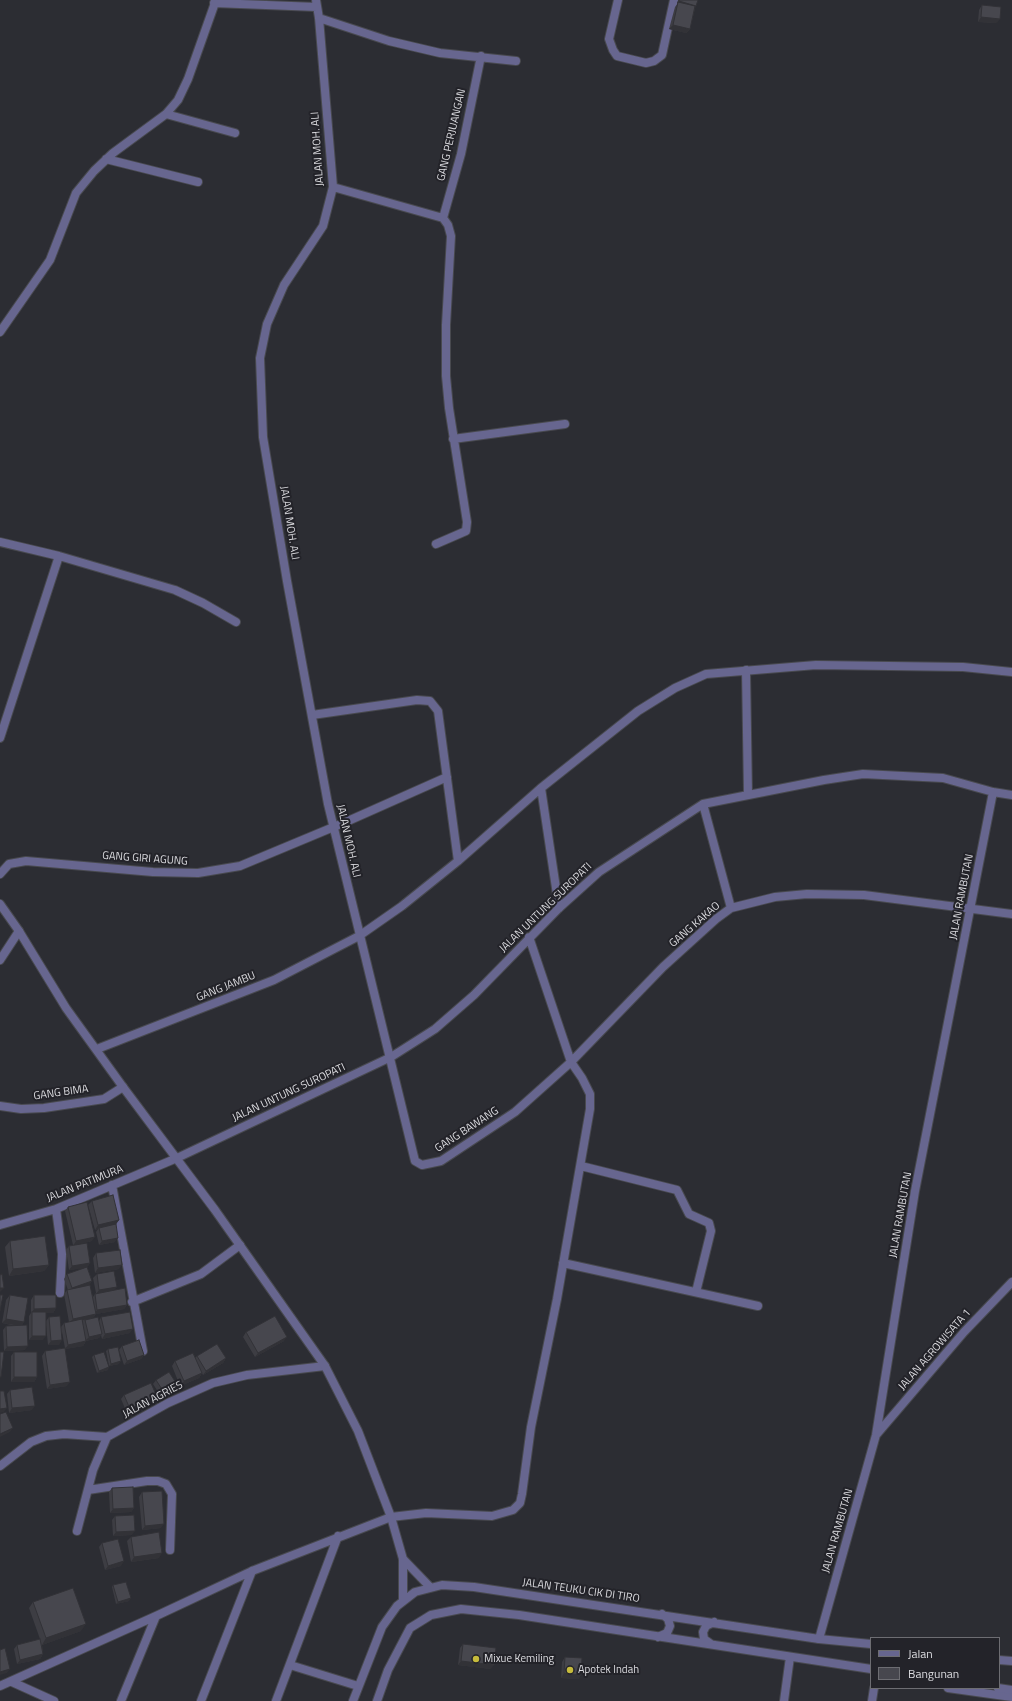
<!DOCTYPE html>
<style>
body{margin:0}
#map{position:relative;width:1012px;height:1701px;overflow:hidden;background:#2c2d33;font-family:"Titillium Web",sans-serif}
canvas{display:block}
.legend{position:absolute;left:870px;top:1637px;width:130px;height:52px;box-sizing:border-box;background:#232329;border:1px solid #6d6d72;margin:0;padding:5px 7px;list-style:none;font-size:12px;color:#dcdce0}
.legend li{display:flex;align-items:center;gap:8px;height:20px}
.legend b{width:20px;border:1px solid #6d6d72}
</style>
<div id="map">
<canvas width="1012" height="1701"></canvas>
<ul class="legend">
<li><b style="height:5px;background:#67668f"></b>Jalan</li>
<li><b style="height:11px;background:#47474e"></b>Bangunan</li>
</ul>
</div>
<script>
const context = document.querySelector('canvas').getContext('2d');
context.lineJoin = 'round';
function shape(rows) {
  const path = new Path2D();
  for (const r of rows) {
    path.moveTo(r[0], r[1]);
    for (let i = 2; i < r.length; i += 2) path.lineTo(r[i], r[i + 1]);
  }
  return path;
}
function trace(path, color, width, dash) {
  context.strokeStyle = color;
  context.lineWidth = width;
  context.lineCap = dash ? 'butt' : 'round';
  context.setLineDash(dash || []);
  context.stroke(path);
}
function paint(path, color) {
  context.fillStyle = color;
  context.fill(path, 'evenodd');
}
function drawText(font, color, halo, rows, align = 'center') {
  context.font = font + ' "Titillium Web",sans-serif';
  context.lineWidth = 4;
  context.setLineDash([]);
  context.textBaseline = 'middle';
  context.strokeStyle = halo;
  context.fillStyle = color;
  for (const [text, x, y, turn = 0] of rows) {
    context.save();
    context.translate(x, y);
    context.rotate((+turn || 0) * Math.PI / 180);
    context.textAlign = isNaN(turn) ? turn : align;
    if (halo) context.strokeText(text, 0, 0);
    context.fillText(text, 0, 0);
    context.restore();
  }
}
const minor = shape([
 [316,0,319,18,333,187,323,226,284,285,267,324,260,358,263,437,287,581,328,804,415,1161,422,1165,441,1161,515,1112,571,1062,663,967,716,919,731,908,775,897,807,894,864,895,1012,914],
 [618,0,609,39,613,50,617,56,646,63,654,61,662,55,674,0],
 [214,3,317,7],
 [319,18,389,41,440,53,516,61],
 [166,114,235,133],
 [106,159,198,182],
 [333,187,443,218,448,225,451,236,446,325,446,376,449,408,467,522,466,531,436,544],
 [443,218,461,154,481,56],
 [0,332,50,260,76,193,94,171,113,153,166,114,178,100,188,79,216,0],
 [453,439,565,424],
 [0,542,59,556,175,590,203,603,236,622],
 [746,670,748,795],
 [312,715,417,700,430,701,438,711,458,861],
 [0,738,59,556],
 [541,788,559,908],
 [703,804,731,908],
 [0,874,9,864,26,861,153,872,198,873,240,866,348,821,447,777],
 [0,960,19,931],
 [97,1049,274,980,359,936,402,906,458,861,541,788,638,711,675,688,706,674,816,665,963,667,1012,672],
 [0,1106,21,1109,44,1108,104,1099,123,1087],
 [581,1166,677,1190,689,1214,709,1223,711,1231,696,1292],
 [112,1185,143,1351],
 [56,1209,62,1254,60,1293],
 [0,1225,56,1209,177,1158,391,1057,435,1029,474,995,559,908,599,872,703,804,824,780,863,774,943,778,993,792,1012,795],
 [563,1263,758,1306],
 [132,1302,201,1274,240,1245],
 [877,1434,964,1332,1012,1282],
 [0,1466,31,1442,46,1436,64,1434,107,1437,168,1403,213,1383,247,1375,325,1366],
 [88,1490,147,1481,158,1481,166,1484,172,1494,170,1550],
 [77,1531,93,1470,107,1437],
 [819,1639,876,1435,915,1191,993,792],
 [290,1665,358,1686],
 [12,1682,54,1701],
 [0,1686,156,1616,252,1571,391,1517,426,1513,492,1516,513,1510,520,1503,522,1494,531,1427,557,1299,590,1109,590,1094,582,1078,571,1062,529,937],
 [948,1688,1012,1697],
 [121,1701,156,1616],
 [201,1701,252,1571],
 [276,1701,338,1536],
 [784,1701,790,1657],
 [872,1701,874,1688]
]);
const tertiary = shape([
 [0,904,19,931,66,1008,123,1087,215,1210,325,1366,358,1431,391,1517,403,1559,403,1599],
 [403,1559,430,1587],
 [658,1637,667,1633,670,1626,668,1619,662,1614],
 [711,1644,704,1639,703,1632,706,1626,714,1622],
 [999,1660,1012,1661],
 [998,1688,1012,1690],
 [353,1701,382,1627,397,1606,415,1592,442,1585,474,1587,819,1639,871,1644],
 [377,1701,388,1670,410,1628,431,1615,461,1609,519,1615,871,1669]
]);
trace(minor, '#48494f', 10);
trace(tertiary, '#48494f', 10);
trace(minor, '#67668f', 8);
trace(tertiary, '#67668f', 8);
paint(shape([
 [678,0,698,0,696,6,695,8,690,29,686,33,669,29,675,7,678,3],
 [982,5,997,23,978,22,979,10],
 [92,1201,119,1220,116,1224,115,1242,99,1245,96,1232,98,1229,95,1230,88,1205],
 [68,1207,92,1241,78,1244,90,1263,87,1267,92,1281,89,1285,93,1297,95,1294,96,1293,93,1278,97,1274,115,1290,127,1305,124,1309,96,1314,93,1318,99,1321,101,1317,130,1333,102,1339,101,1335,99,1338,86,1341,83,1346,65,1349,67,1386,47,1389,42,1356,45,1351,65,1348,62,1332,59,1345,48,1345,46,1325,43,1340,29,1340,29,1316,31,1313,31,1300,34,1295,56,1308,53,1313,46,1313,46,1321,49,1317,61,1327,64,1323,69,1322,64,1294,67,1290,68,1290,64,1279,67,1274,85,1268,69,1270,66,1250,69,1246,73,1245,65,1211],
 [10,1241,49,1265,44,1271,9,1276,5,1247],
 [96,1253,119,1269,95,1273,93,1258],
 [10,1295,24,1322,22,1325,25,1350,4,1351,3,1330,6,1326,16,1326,2,1323,6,1300],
 [246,1332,284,1341,255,1357,243,1337],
 [122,1346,144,1355,141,1359,124,1365,119,1350],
 [108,1349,119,1364,109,1366,106,1351],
 [14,1352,37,1377,34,1382,11,1382,11,1356],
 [94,1355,108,1370,97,1373,92,1357],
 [197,1356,226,1358,223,1363,203,1375,202,1373,199,1378,180,1386,172,1366,175,1361,195,1358],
 [156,1380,178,1386,174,1391,162,1398,153,1384],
 [10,1390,32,1410,9,1413,7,1394],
 [124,1395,153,1402,127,1413,121,1399],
 [112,1488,134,1508,131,1512,110,1513,109,1492],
 [142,1492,161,1528,142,1530,139,1497],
 [115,1516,132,1535,113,1536,112,1520],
 [131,1537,159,1558,131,1562,127,1541],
 [102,1543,121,1566,105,1570,99,1547],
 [113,1585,129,1601,116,1604,112,1587],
 [33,1602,81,1631,42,1645,43,1654,40,1659,17,1664,14,1649,17,1645,40,1639,29,1608],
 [463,1644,491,1669,458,1665,460,1648],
 [565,1657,581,1675,578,1679,561,1678,562,1662]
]), '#3d3d43');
paint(shape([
 [679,1,696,6,695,8,677,3],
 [981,17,1000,19,997,23,978,22],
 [673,25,690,29,686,33,669,29],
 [119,1220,116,1224,99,1229,99,1228,98,1229,95,1230,98,1225],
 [95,1237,92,1241,73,1246,76,1241],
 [118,1238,115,1242,99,1245,102,1241],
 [90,1263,87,1268,69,1270,72,1266],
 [49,1265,44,1271,9,1276,13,1269],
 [122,1265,119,1269,95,1273,98,1268],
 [92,1281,89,1285,69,1292,72,1288],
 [117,1287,114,1291,96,1294,99,1290],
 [0,1288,4,1288,0,1292],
 [127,1305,124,1309,96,1314,93,1318,69,1323,73,1319,94,1314,97,1310],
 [56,1308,53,1313,32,1313,32,1312,34,1309],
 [6,1319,24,1322,21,1326,2,1323],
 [133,1329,130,1333,102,1339,105,1334],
 [102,1334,99,1338,85,1341,89,1337],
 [32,1336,46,1336,43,1340,29,1340],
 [287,1337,284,1341,255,1357,258,1353],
 [62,1340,59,1345,48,1345,51,1341],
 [86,1341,83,1346,65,1349,68,1345],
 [28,1346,25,1350,4,1351,7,1347],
 [144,1355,141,1359,124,1365,127,1361],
 [226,1358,223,1363,203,1375,206,1371],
 [121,1361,119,1364,109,1366,111,1364],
 [109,1367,108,1370,97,1373,99,1371],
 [202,1373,199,1378,180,1386,184,1381],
 [14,1377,37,1377,34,1382,11,1382],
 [70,1382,67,1386,47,1389,50,1385],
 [178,1386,174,1391,162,1398,165,1394],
 [157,1397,153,1402,127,1413,130,1409],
 [35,1406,32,1410,9,1413,12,1408],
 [7,1408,4,1412,0,1413,0,1409],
 [13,1428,10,1432,0,1437,0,1434],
 [134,1508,131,1512,110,1513,113,1509],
 [164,1524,161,1528,142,1530,145,1526],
 [135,1531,132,1535,113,1536,116,1532],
 [162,1553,159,1558,131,1562,134,1557],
 [124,1561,121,1566,105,1570,108,1566],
 [131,1598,129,1601,116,1604,118,1602],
 [86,1624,81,1631,42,1645,46,1638],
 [43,1654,40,1659,17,1664,20,1660],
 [461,1661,494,1665,491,1669,458,1665],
 [10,1669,7,1673,0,1675,0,1672],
 [564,1673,581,1675,578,1679,561,1678]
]), '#323237');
const building = shape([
 [679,0,698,0,696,6,679,1,679,0],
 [678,2,695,6,690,29,673,25,678,2],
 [982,5,1001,7,1000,19,981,17,982,5],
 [113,1195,119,1220,98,1225,92,1201,113,1195],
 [87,1202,95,1237,76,1241,68,1207,87,1202],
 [116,1224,118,1238,102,1241,99,1228,116,1224],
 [45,1236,49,1265,13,1269,10,1241,45,1236],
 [87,1243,90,1263,72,1266,69,1246,87,1243],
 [120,1250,122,1265,98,1268,96,1253,120,1250],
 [87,1267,92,1281,72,1288,67,1274,87,1267],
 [114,1271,117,1287,99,1290,97,1274,114,1271],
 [2,1274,4,1288,0,1288,0,1275,2,1274],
 [90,1285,96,1314,73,1319,67,1290,90,1285],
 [125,1288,127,1305,97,1310,95,1294,125,1288],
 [0,1295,3,1295,0,1311,0,1295],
 [10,1295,28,1298,24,1322,6,1319,10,1295],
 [34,1295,56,1295,56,1308,34,1309,34,1295],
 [32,1312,46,1312,46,1336,32,1336,32,1312],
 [130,1312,133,1329,105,1334,101,1317,130,1312],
 [60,1316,62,1340,51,1341,49,1317,60,1316],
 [275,1316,287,1337,258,1353,246,1332,275,1316],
 [98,1317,102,1334,89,1337,85,1320,98,1317],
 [82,1319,86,1341,68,1345,64,1323,82,1319],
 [27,1325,28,1346,7,1347,6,1326,27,1325],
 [139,1340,144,1355,127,1361,122,1346,139,1340],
 [217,1344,226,1358,206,1371,197,1356,217,1344],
 [118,1347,121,1361,111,1364,108,1349,118,1347],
 [65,1348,70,1382,50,1385,45,1351,65,1348],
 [0,1352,4,1352,1,1377,0,1377,0,1352],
 [14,1352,37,1352,37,1377,14,1377,14,1352],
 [104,1352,109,1367,99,1371,94,1355,104,1352],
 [193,1353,202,1373,184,1381,175,1361,193,1353],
 [169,1372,178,1386,165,1394,156,1380,169,1372],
 [151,1383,157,1397,130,1409,124,1395,151,1383],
 [32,1387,35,1406,12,1408,10,1390,32,1387],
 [0,1391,4,1391,7,1408,0,1409,0,1391],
 [6,1412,13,1428,0,1434,0,1414,6,1412],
 [133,1487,134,1508,113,1509,112,1488,133,1487],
 [162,1491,164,1524,145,1526,142,1492,162,1491],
 [134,1515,135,1531,116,1532,115,1516,134,1515],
 [159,1532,162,1553,134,1557,131,1537,159,1532],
 [118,1539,124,1561,108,1566,102,1543,118,1539],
 [126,1582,131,1598,118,1602,113,1585,126,1582],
 [73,1588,86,1624,46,1638,33,1602,73,1588],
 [40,1639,43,1654,20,1660,17,1645,40,1639],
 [463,1644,496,1648,494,1665,461,1661,463,1644],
 [5,1648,10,1669,0,1672,0,1650,5,1648],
 [565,1657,582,1658,581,1675,564,1673,565,1657]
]);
paint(building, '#47474e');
trace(building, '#323237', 1);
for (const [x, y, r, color] of [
 [476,1659,4,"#c6bb3c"],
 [570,1670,4,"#c6bb3c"]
]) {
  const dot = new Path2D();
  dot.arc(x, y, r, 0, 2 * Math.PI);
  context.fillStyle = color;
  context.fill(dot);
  trace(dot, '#232329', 1.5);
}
drawText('11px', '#dcdce0', '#232329', [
 ["GANG PERJUANGAN",452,135,-77],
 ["JALAN MOH. ALI",318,149,-94],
 ["JALAN MOH. ALI",289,523,81],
 ["JALAN MOH. ALI",348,841,77],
 ["GANG GIRI AGUNG",145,859,4],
 ["JALAN RAMBUTAN",962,897,-79],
 ["JALAN UNTUNG SUROPATI",546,908,-44],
 ["GANG KAKAO",695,925,-41],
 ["GANG JAMBU",226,987,-22],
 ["GANG BIMA",61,1093,-8],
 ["JALAN UNTUNG SUROPATI",289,1093,-25],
 ["GANG BAWANG",467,1130,-33],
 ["JALAN PATIMURA",85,1184,-22],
 ["JALAN RAMBUTAN",901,1215,-80],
 ["JALAN AGROWISATA 1",935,1350,-49],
 ["JALAN AGRIES",153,1400,-28],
 ["JALAN RAMBUTAN",838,1531,-74],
 ["JALAN TEUKU CIK DI TIRO",581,1591,8]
]);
drawText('11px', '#dcdce0', '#232329', [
 ["Mixue Kemiling",484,1659],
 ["Apotek Indah",578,1670]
], 'left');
</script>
